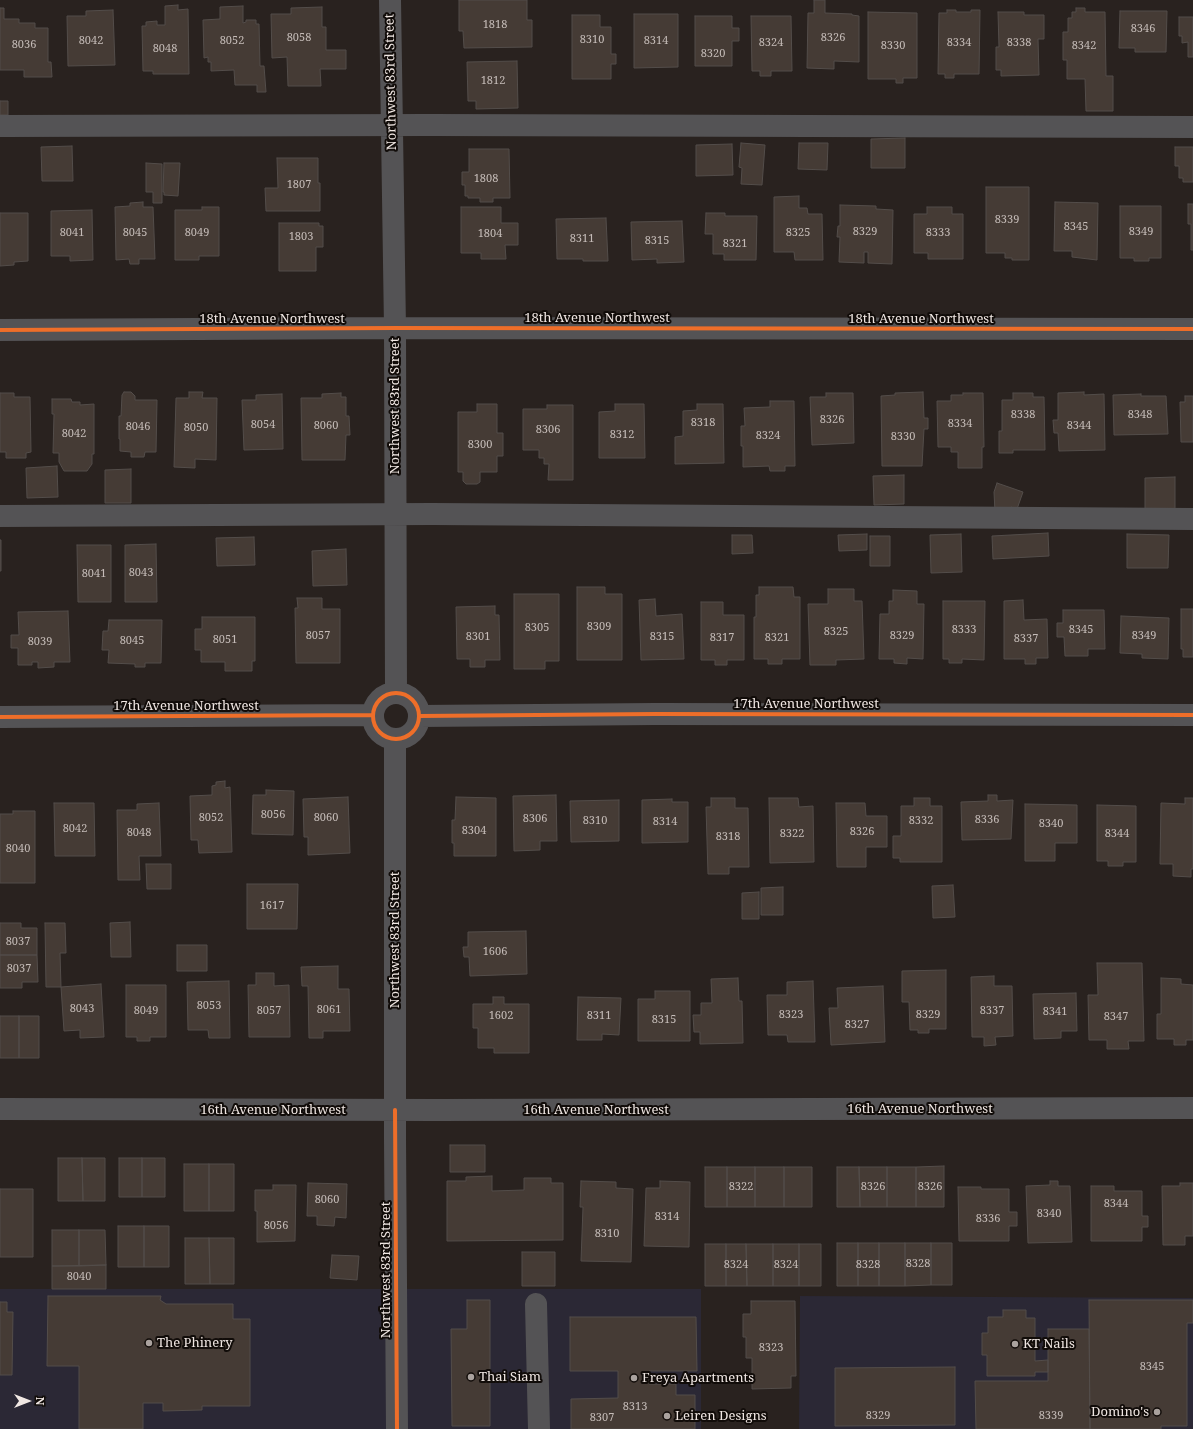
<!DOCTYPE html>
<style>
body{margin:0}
#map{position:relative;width:1193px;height:1429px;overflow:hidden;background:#29221f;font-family:"Noto Serif",serif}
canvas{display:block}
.north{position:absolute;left:8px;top:1381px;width:40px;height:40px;-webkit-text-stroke:3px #110c09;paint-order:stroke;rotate:90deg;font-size:11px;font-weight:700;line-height:16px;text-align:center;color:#f0e7e3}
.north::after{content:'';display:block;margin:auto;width:14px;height:18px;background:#f0e7e3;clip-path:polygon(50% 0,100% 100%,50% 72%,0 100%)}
</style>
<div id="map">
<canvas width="1193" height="1429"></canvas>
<div class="north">N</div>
</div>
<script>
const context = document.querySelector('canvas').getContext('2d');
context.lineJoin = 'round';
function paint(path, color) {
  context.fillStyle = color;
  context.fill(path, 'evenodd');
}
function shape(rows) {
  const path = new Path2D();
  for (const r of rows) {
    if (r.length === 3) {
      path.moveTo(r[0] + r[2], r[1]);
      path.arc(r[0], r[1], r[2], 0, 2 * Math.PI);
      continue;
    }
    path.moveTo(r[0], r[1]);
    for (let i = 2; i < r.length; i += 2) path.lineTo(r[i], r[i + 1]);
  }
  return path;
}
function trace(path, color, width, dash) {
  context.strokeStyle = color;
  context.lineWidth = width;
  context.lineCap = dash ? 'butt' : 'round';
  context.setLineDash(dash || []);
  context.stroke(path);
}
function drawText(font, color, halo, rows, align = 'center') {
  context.font = font + ' "Noto Serif",serif';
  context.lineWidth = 4;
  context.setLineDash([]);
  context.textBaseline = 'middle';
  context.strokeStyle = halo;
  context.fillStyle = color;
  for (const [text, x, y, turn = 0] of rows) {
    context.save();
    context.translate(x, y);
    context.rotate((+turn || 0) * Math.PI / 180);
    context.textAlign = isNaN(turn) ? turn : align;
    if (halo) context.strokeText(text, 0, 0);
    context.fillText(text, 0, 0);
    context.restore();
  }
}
paint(shape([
 [0,1289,701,1289,701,1429,0,1429],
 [800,1296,1193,1298,1193,1429,799,1429]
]), '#2b2835');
const building = shape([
 [459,0,527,0,527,20,532,20,532,47,464,48,463,31,459,31,459,0],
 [814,0,825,0,825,13,852,14,852,15,859,16,859,62,834,61,834,69,807,68,808,13,814,13,814,0],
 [178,5,178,10,188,9,189,74,153,74,153,71,143,71,142,26,146,26,146,22,157,21,157,25,165,25,165,6,178,5],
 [243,6,243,23,246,22,246,20,256,20,256,24,259,24,260,66,264,66,266,92,257,92,257,85,235,85,234,70,211,71,211,62,208,62,208,57,204,58,203,20,220,19,220,7,243,6],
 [322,7,322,27,326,27,326,50,346,50,346,69,320,69,321,86,288,86,287,57,272,58,271,14,291,14,291,8,322,7],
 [0,8,4,8,4,19,19,19,19,23,35,23,35,28,48,28,48,62,51,62,52,77,24,77,24,70,0,70,0,8],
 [1076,8,1085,8,1085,12,1105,12,1106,76,1113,76,1113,111,1086,111,1085,79,1067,79,1067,60,1063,60,1063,32,1068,32,1068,18,1072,18,1072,12,1076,12,1076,8],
 [113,10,115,65,68,66,67,16,86,16,86,11,113,10],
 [947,10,956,10,956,12,971,12,971,10,980,10,979,74,954,74,954,78,945,78,945,74,938,74,939,13,947,13,947,10],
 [1120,11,1167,11,1166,52,1135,52,1135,48,1119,48,1120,11],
 [868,12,917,13,917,78,903,78,903,83,896,83,896,79,868,79,868,12],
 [998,12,1024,12,1024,15,1044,15,1044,39,1038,39,1039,75,1001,76,1001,70,996,70,996,47,999,47,998,12],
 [634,14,678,14,678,67,634,68,634,14],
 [572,15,600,15,600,27,611,27,611,54,616,54,616,64,611,64,611,79,572,79,572,15],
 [695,16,732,16,732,28,739,28,739,41,732,41,732,66,695,66,695,16],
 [751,16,791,16,792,71,771,71,771,76,760,76,760,71,752,71,751,16],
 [1179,17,1193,17,1193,57,1188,57,1188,42,1182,43,1182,36,1179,36,1179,17],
 [517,61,518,108,476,109,476,101,468,101,467,62,517,61],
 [0,101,8,101,8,115,0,115,0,101],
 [905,138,905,168,871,168,871,139,905,138],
 [741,143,765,145,762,185,741,184,742,168,739,167,741,143],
 [799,143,828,143,827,170,798,169,799,143],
 [732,144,733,175,696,176,696,145,732,144],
 [72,146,73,181,42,181,41,147,72,146],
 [1175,147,1193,147,1193,182,1183,182,1183,178,1179,178,1179,166,1175,166,1175,147],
 [469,149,509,149,510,198,493,198,493,202,480,202,480,198,468,198,468,196,465,196,465,185,462,185,462,172,469,172,469,149],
 [277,158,318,158,318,183,320,183,320,211,266,211,265,188,278,188,277,158],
 [146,163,162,164,162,203,153,203,153,192,146,192,146,163],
 [164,163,180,163,178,196,164,195,164,192,163,192,164,163],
 [986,187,1029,187,1029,260,1012,260,1012,258,1005,258,1005,253,986,253,986,187],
 [799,196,799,208,807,208,808,214,822,214,823,260,795,260,794,252,774,252,774,197,799,196],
 [143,202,143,207,153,207,155,259,139,259,139,264,130,264,129,259,116,260,115,207,130,206,130,203,143,202],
 [1055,202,1098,203,1097,260,1072,257,1072,251,1054,251,1055,202],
 [1188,204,1193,204,1193,250,1191,250,1191,224,1188,224,1188,204],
 [840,205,876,206,876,209,893,210,892,264,868,263,868,252,864,252,864,263,839,262,840,237,837,237,838,226,840,226,840,205],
 [1120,206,1161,206,1161,258,1149,258,1149,261,1134,261,1134,258,1120,258,1120,206],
 [202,207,219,207,219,256,199,256,199,260,175,260,175,210,202,210,202,207],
 [461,207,501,207,501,223,518,223,518,245,505,245,506,259,481,259,481,253,461,253,461,207],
 [927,207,952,207,952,214,963,214,963,259,928,259,928,253,914,253,914,214,927,214,927,207],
 [92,210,93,260,70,261,70,256,51,256,51,211,92,210],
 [0,213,28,213,28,261,14,262,14,265,0,266,0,213],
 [706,213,725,213,725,216,757,216,756,260,724,260,724,254,713,254,713,234,705,234,706,213],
 [606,218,608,261,583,261,583,259,557,259,556,219,606,218],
 [682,221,684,262,657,263,657,259,632,260,631,222,682,221],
 [279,223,319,223,319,226,323,226,323,247,316,247,316,271,279,271,279,223],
 [124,392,131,392,135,396,135,400,157,400,156,452,145,452,144,457,131,457,131,452,120,451,120,439,119,439,119,416,121,416,122,395,124,392],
 [189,392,203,392,202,398,217,398,216,460,195,459,195,468,174,467,176,398,189,398,189,392],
 [923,392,924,418,928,418,928,429,924,429,922,466,882,466,881,396,895,395,895,393,923,392],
 [1084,392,1084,395,1104,394,1105,450,1059,451,1058,433,1054,433,1053,420,1058,420,1058,393,1084,392],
 [0,393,14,393,14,397,30,397,31,452,26,453,26,458,6,458,6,452,0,452,0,393],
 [341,393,341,397,346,397,346,416,349,416,350,435,346,435,345,460,302,460,301,398,322,398,322,394,341,393],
 [826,393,853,393,854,443,812,445,810,397,826,397,826,393],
 [963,393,983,393,984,447,982,447,982,468,958,468,958,452,951,452,951,447,938,447,937,401,951,401,951,395,963,395,963,393],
 [1013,393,1033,393,1033,397,1044,397,1045,450,1013,450,1013,453,999,453,999,431,1002,431,1002,400,1013,400,1013,393],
 [282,394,283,449,244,450,242,400,256,400,256,395,282,394],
 [1141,394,1141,396,1166,396,1168,434,1114,435,1113,395,1141,394],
 [1185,396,1193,396,1193,442,1181,442,1180,402,1185,402,1185,396],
 [52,399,71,399,72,402,80,402,80,405,94,404,94,454,92,454,92,464,87,471,64,471,59,462,59,453,53,453,54,414,52,414,52,399],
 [770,401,794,401,795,466,785,466,785,471,770,471,769,466,743,467,743,446,741,446,741,426,745,426,744,408,770,407,770,401],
 [477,404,497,404,497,433,503,433,503,456,497,456,497,472,480,472,480,482,477,484,466,484,463,481,463,472,458,472,458,412,477,412,477,404],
 [615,404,644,404,645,458,599,458,599,412,615,411,615,404],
 [697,404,723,404,724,463,675,464,675,437,683,436,683,411,697,410,697,404],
 [547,405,573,405,573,480,548,480,549,464,544,464,544,458,539,458,539,450,523,450,523,409,547,409,547,405],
 [57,466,58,497,27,498,26,468,57,466],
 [131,469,131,503,105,503,105,470,131,469],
 [904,475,904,504,874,505,873,476,904,475],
 [1175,477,1175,511,1145,511,1145,478,1175,477],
 [997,483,1023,492,1017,509,1011,507,1009,511,995,512,994,492,997,483],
 [1048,533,1049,556,993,559,992,536,1048,533],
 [867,534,867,550,839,551,838,535,867,534],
 [961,534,962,572,931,573,930,535,961,534],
 [1127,534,1169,535,1168,568,1127,568,1127,534],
 [732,535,752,535,753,553,732,554,732,535],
 [870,536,890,536,890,566,870,566,870,536],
 [254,537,255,565,217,566,216,538,254,537],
 [0,540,1,540,1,571,0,571,0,540],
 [156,544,157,602,125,602,125,545,156,544],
 [77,545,111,545,111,602,78,602,77,545],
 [346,549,347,585,313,586,312,551,346,549],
 [577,587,605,587,605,594,622,594,622,660,577,660,577,587],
 [759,587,793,587,794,597,800,597,800,659,782,659,782,664,768,664,768,659,754,659,754,617,756,617,756,595,759,595,759,587],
 [828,589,854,589,854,601,862,601,864,659,836,660,836,665,810,665,808,604,828,604,828,589],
 [893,590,917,591,917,604,924,604,923,659,907,658,907,664,894,663,894,659,879,659,880,614,889,614,889,601,893,601,893,590],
 [514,594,559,594,559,661,545,661,545,669,514,669,514,594],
 [297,598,322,598,322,609,340,609,340,663,296,663,295,608,298,608,297,598],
 [655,599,656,616,682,614,684,659,641,660,639,600,655,599],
 [1023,600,1024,620,1047,619,1048,658,1036,658,1036,664,1025,664,1025,659,1004,659,1004,601,1023,600],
 [943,601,985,601,984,660,962,659,962,663,949,663,949,659,943,659,943,601],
 [701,602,723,602,723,615,744,615,744,660,727,660,727,665,715,665,715,660,701,660,701,602],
 [495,606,495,615,499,615,500,660,485,660,485,667,470,667,470,659,457,659,456,607,495,606],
 [1181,609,1193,609,1193,657,1183,657,1183,649,1181,649,1181,609],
 [1063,610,1104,610,1105,649,1088,649,1088,656,1065,656,1064,637,1057,637,1057,623,1063,623,1063,610],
 [68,611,70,662,54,662,54,667,38,668,38,662,32,662,32,665,18,665,18,648,11,648,11,635,19,635,18,612,68,611],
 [1121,616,1169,618,1168,659,1142,658,1142,654,1120,653,1121,616],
 [202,617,255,617,255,661,252,661,252,671,225,671,225,662,201,662,201,650,195,650,195,629,202,629,202,617],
 [109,620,162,620,161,663,145,663,145,667,135,667,135,664,108,663,109,650,102,650,103,631,108,631,109,620],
 [225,781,225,788,230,787,232,852,199,853,198,840,191,840,190,796,212,795,212,786,216,785,216,782,225,781],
 [266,790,294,791,293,835,252,834,253,795,266,795,266,790],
 [556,795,557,841,540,841,540,850,514,851,513,796,556,795],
 [988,795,997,795,997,801,1013,800,1011,839,962,840,961,802,988,801,988,795],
 [348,797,350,853,308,855,308,837,304,837,303,799,348,797],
 [456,797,496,798,496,856,454,856,454,843,452,843,452,820,455,820,456,797],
 [711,798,735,798,735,808,748,808,749,867,729,867,729,874,708,874,706,807,711,807,711,798],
 [769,798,798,798,799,807,813,806,814,862,770,863,769,798],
 [914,798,930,798,930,806,942,806,942,862,900,862,900,858,893,858,893,836,901,836,901,806,914,806,914,798],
 [1185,798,1193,798,1193,869,1191,869,1191,877,1173,876,1173,864,1160,864,1161,803,1185,804,1185,798],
 [672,799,672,802,688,802,688,842,642,843,642,800,672,799],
 [619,800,619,841,571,842,570,801,619,800],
 [54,803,94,803,95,856,55,856,54,803],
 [159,803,161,856,139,856,140,880,118,880,117,810,137,810,137,804,159,803],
 [836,803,865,803,866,816,887,816,887,847,866,847,866,867,837,867,836,803],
 [1025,804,1077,805,1077,843,1055,843,1055,861,1025,861,1025,804],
 [1097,805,1136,806,1136,862,1123,862,1123,866,1108,866,1108,861,1097,861,1097,805],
 [13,811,35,811,35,883,0,883,0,814,13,814,13,811],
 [146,864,171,864,171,889,147,889,146,864],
 [247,884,298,884,297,929,247,929,247,884],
 [953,885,955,917,933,918,932,886,953,885],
 [783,887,783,915,761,915,761,888,783,887],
 [759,892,759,919,742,919,742,893,759,892],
 [130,922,131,957,111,957,110,923,130,922],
 [0,923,21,923,21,928,37,928,37,955,0,955,0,923],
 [45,923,65,923,66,953,60,953,61,987,46,987,45,923],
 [526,931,527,974,470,976,469,957,464,957,463,947,468,947,468,932,526,931],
 [177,945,207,945,207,971,177,971,177,945],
 [0,955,37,955,38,982,22,982,22,988,0,988,0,955],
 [1097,963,1142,963,1144,1041,1128,1041,1129,1049,1107,1049,1107,1040,1089,1040,1088,995,1098,995,1097,963],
 [338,966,338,989,349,989,350,1031,323,1031,323,1038,309,1038,308,986,302,986,301,967,338,966],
 [946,970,946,1029,929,1029,929,1033,918,1033,918,1030,910,1030,909,1002,902,1002,902,971,946,970],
 [256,973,274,973,274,986,289,985,290,1037,249,1037,248,985,256,985,256,973],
 [994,976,994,986,1012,986,1013,1036,995,1037,996,1045,984,1046,984,1037,972,1037,971,977,994,976],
 [738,978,739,1001,742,1001,743,1043,700,1044,700,1032,694,1032,693,1015,701,1015,701,1003,712,1003,711,979,738,978],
 [1161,978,1181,979,1181,984,1193,985,1193,1040,1186,1040,1186,1045,1174,1045,1174,1039,1157,1039,1157,1014,1161,1014,1161,978],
 [229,981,230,1038,209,1038,208,1030,188,1030,187,982,229,981],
 [813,981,815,1042,788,1042,787,1035,768,1035,767,995,787,995,787,982,813,981],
 [101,984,104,1037,80,1038,80,1030,64,1031,61,987,101,984],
 [126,985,166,985,166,1037,150,1037,150,1041,137,1041,137,1037,126,1037,126,985],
 [883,986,885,1042,831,1045,829,1008,838,1008,837,988,883,986],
 [655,991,690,991,690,1041,638,1041,638,999,655,999,655,991],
 [1076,993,1077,1031,1061,1031,1061,1038,1034,1039,1033,994,1076,993],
 [493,997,504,997,504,1004,529,1004,529,1053,494,1053,494,1048,478,1048,478,1028,473,1028,473,1004,493,1004,493,997],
 [578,997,621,998,619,1035,602,1034,602,1040,577,1040,578,997],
 [0,1016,19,1016,19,1058,0,1058,0,1016],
 [19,1016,39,1016,39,1058,19,1058,19,1016],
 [450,1145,485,1145,485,1172,450,1172,450,1145],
 [58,1158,82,1158,83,1201,58,1201,58,1158],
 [82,1158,105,1158,105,1201,83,1201,82,1158],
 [119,1158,142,1158,142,1197,119,1197,119,1158],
 [142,1158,165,1158,165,1197,142,1197,142,1158],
 [184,1164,209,1164,209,1211,184,1211,184,1164],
 [209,1164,234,1164,234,1211,209,1211,209,1164],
 [944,1166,944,1207,916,1207,916,1167,944,1166],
 [705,1167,727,1167,727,1207,705,1207,705,1167],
 [727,1167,755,1167,755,1207,727,1207,727,1167],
 [755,1167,784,1167,784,1207,755,1207,755,1167],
 [784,1167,812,1167,812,1207,784,1207,784,1167],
 [837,1167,859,1167,860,1207,837,1207,837,1167],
 [859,1167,887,1167,887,1207,860,1207,859,1167],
 [887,1167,916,1167,916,1207,887,1207,887,1167],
 [492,1176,492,1191,524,1190,524,1178,551,1178,551,1183,563,1183,563,1240,447,1241,447,1181,466,1181,466,1177,492,1176],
 [581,1181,616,1182,616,1188,633,1189,631,1262,581,1261,583,1207,580,1207,581,1181],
 [660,1181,690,1182,689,1247,644,1246,646,1188,660,1188,660,1181],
 [1050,1181,1058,1181,1058,1186,1070,1186,1072,1242,1028,1243,1026,1186,1050,1185,1050,1181],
 [308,1183,347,1184,346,1218,335,1217,334,1226,317,1225,317,1216,307,1216,308,1183],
 [1180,1183,1193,1183,1193,1236,1185,1236,1185,1245,1163,1245,1162,1186,1180,1186,1180,1183],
 [273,1185,296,1185,295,1241,257,1242,257,1211,255,1211,255,1190,273,1190,273,1185],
 [1091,1186,1114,1186,1114,1191,1142,1191,1142,1216,1148,1216,1148,1227,1142,1227,1142,1241,1091,1241,1091,1186],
 [958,1187,981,1187,981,1189,1009,1189,1009,1212,1017,1212,1017,1226,1009,1226,1009,1241,959,1241,958,1187],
 [0,1189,33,1189,33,1257,0,1257,0,1189],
 [118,1226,144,1226,144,1267,118,1267,118,1226],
 [144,1226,169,1226,169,1267,144,1267,144,1226],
 [52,1230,79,1230,79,1266,52,1266,52,1230],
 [79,1230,105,1230,106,1265,79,1266,79,1230],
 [185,1238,209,1238,210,1284,185,1284,185,1238],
 [209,1238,234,1238,234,1284,210,1284,209,1238],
 [837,1243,858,1243,858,1286,837,1286,837,1243],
 [858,1243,879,1243,879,1286,858,1286,858,1243],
 [879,1243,905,1243,905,1286,879,1286,879,1243],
 [905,1243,931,1243,931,1285,905,1286,905,1243],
 [931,1243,952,1243,952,1285,931,1285,931,1243],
 [705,1244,726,1244,726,1286,705,1286,705,1244],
 [726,1244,746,1244,747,1286,726,1286,726,1244],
 [746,1244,773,1244,773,1286,747,1286,746,1244],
 [773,1244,799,1244,799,1286,773,1286,773,1244],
 [799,1244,821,1244,821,1286,799,1286,799,1244],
 [522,1252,555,1252,555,1286,522,1286,522,1252],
 [332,1255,359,1256,357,1280,330,1278,332,1255],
 [106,1265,106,1289,52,1289,52,1266,106,1265],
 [48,1296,161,1296,160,1300,166,1304,233,1304,233,1319,250,1319,250,1406,202,1406,202,1410,163,1411,163,1403,143,1403,143,1429,79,1429,79,1366,47,1366,48,1296],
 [467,1300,490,1300,490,1426,452,1426,451,1329,467,1329,467,1300],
 [1089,1300,1193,1300,1193,1323,1187,1323,1187,1426,1161,1426,1161,1429,1090,1429,1089,1300],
 [751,1301,795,1301,796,1376,791,1376,791,1388,752,1389,752,1358,746,1358,746,1337,743,1337,743,1314,751,1314,751,1301],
 [0,1302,7,1302,7,1312,13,1312,12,1375,0,1375,0,1302],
 [1003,1310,1026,1310,1026,1318,1035,1318,1035,1361,1048,1360,1048,1372,1035,1372,1035,1376,987,1376,987,1355,982,1355,982,1333,988,1333,988,1317,1003,1317,1003,1310],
 [570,1317,696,1317,697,1371,649,1371,649,1384,676,1384,676,1395,695,1395,695,1429,571,1429,571,1399,618,1398,618,1371,570,1371,570,1317],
 [1048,1329,1089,1329,1090,1429,976,1429,975,1381,1048,1381,1048,1329],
 [955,1367,955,1425,835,1426,835,1368,955,1367]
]);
paint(building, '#453b35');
trace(building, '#534d4a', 1);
trace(shape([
 [390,0,395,328,396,693],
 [0,126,430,125,1193,127],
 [0,330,395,328,1193,329],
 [0,516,432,514,1193,519],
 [396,716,23],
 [419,716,655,714,1193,715],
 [0,717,373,715],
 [395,739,395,1138,397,1429],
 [0,1109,438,1110,1193,1108],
 [536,1304,539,1429]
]), '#545355', 22);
trace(shape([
 [0,330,395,328,1193,329],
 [396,716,23],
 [419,716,655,714,1193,715],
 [0,717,373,715],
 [395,1110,397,1429]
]), '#ee6e29', 4);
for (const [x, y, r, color] of [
 [149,1343,4,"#aaa29e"],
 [1015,1344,4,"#aaa29e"],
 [471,1377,4,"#aaa29e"],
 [634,1378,4,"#aaa29e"],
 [1157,1412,4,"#aaa29e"],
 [667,1416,4,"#aaa29e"]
]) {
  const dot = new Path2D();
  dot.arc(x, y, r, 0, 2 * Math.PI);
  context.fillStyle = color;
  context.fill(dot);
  trace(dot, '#110c09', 1.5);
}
drawText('11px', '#c5bcb8', null, [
 ["1818",495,25],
 ["8346",1143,29],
 ["8058",299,38],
 ["8326",833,38],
 ["8310",592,40],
 ["8042",91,41],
 ["8052",232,41],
 ["8314",656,41],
 ["8324",771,43],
 ["8334",959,43],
 ["8338",1019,43],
 ["8036",24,45],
 ["8330",893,46],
 ["8342",1084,46],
 ["8048",165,49],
 ["8320",713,54],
 ["1812",493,81],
 ["1808",486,179],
 ["1807",299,185],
 ["8339",1007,220],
 ["8345",1076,227],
 ["8329",865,232],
 ["8349",1141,232],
 ["8041",72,233],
 ["8045",135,233],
 ["8049",197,233],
 ["8325",798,233],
 ["8333",938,233],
 ["1804",490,234],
 ["1803",301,237],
 ["8311",582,239],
 ["8315",657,241],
 ["8321",735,244],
 ["8338",1023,415],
 ["8348",1140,415],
 ["8326",832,420],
 ["8318",703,423],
 ["8334",960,424],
 ["8054",263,425],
 ["8060",326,426],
 ["8344",1079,426],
 ["8046",138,427],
 ["8050",196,428],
 ["8306",548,430],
 ["8042",74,434],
 ["8312",622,435],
 ["8324",768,436],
 ["8330",903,437],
 ["8300",480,445],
 ["8043",141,573],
 ["8041",94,574],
 ["8309",599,627],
 ["8305",537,628],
 ["8333",964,630],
 ["8345",1081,630],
 ["8325",836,632],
 ["8057",318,636],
 ["8329",902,636],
 ["8349",1144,636],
 ["8301",478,637],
 ["8315",662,637],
 ["8317",722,638],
 ["8321",777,638],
 ["8337",1026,639],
 ["8051",225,640],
 ["8045",132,641],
 ["8039",40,642],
 ["8056",273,815],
 ["8052",211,818],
 ["8060",326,818],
 ["8306",535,819],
 ["8336",987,820],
 ["8310",595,821],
 ["8332",921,821],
 ["8314",665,822],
 ["8340",1051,824],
 ["8042",75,829],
 ["8304",474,831],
 ["8326",862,832],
 ["8048",139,833],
 ["8322",792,834],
 ["8344",1117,834],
 ["8318",728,837],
 ["8040",18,849],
 ["1617",272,906],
 ["8037",18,942],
 ["1606",495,952],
 ["8037",19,969],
 ["8053",209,1006],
 ["8043",82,1009],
 ["8061",329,1010],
 ["8049",146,1011],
 ["8057",269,1011],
 ["8337",992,1011],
 ["8341",1055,1012],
 ["8323",791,1015],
 ["8329",928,1015],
 ["1602",501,1016],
 ["8311",599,1016],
 ["8347",1116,1017],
 ["8315",664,1020],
 ["8327",857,1025],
 ["8322",741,1187],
 ["8326",873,1187],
 ["8326",930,1187],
 ["8060",327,1200],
 ["8344",1116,1204],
 ["8340",1049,1214],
 ["8314",667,1217],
 ["8336",988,1219],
 ["8056",276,1226],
 ["8310",607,1234],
 ["8328",918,1264],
 ["8324",736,1265],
 ["8324",786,1265],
 ["8328",868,1265],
 ["8040",79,1277],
 ["8323",771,1348],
 ["8345",1152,1367],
 ["8313",635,1407],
 ["8329",878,1416],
 ["8339",1051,1416],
 ["8307",602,1418]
]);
drawText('13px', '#f0e7e3', '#110c09', [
 ["Northwest 83rd Street",391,82,-91],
 ["18th Avenue Northwest",597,318],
 ["18th Avenue Northwest",272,319],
 ["18th Avenue Northwest",921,319],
 ["Northwest 83rd Street",395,406,-90],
 ["17th Avenue Northwest",806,704],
 ["17th Avenue Northwest",186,706],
 ["Northwest 83rd Street",395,940,-90],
 ["16th Avenue Northwest",920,1109],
 ["16th Avenue Northwest",273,1110],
 ["16th Avenue Northwest",596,1110],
 ["Northwest 83rd Street",386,1270,-90]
]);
drawText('13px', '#f0e7e3', '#110c09', [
 ["The Phinery",157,1343],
 ["KT Nails",1023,1344],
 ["Thai Siam",479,1377],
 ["Freya Apartments",642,1378],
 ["Domino's",1149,1412,"right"],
 ["Leiren Designs",675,1416]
], 'left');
</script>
